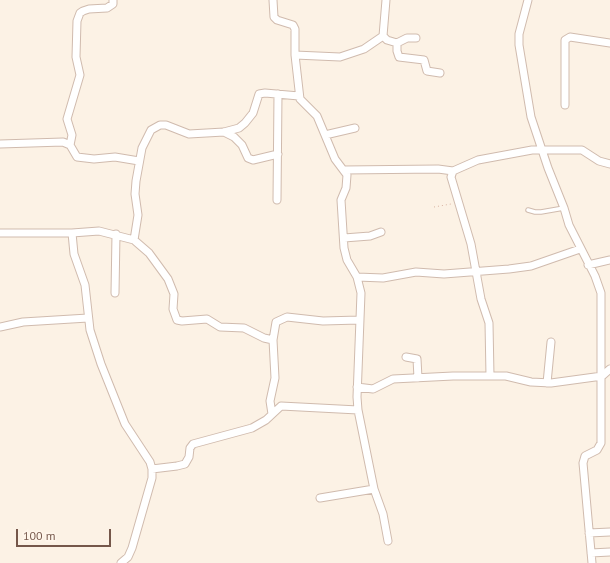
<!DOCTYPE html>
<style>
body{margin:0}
#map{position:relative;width:610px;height:563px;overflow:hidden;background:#fcf2e5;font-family:"PT Sans",sans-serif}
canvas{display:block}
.scale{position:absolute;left:16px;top:529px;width:95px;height:18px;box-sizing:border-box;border:2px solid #75574a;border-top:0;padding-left:5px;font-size:12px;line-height:14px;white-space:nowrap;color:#75574a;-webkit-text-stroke:3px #fff6eb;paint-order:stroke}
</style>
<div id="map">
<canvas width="610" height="563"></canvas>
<div class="scale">100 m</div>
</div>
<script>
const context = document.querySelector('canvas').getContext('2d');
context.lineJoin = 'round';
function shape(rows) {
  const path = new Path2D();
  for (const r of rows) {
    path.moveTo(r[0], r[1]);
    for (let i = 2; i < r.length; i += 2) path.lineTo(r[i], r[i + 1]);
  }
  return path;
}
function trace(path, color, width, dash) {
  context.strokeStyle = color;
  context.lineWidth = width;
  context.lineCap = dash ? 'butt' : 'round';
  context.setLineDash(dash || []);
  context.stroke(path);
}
const service = shape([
 [528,210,535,212,541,212,564,208]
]);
const minor = shape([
 [273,0,274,17,277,20,293,25,295,29,295,55,300,99,317,116,335,159,347,175,346,188,341,200,344,248,347,260,357,277,361,293,357,397,358,410,374,489,383,514,388,541],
 [386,0,383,36,387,40,397,43,397,51,399,57,424,60,427,71,440,73],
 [528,0,519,34,519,45,531,117,548,168,564,208,569,225,595,276,601,293,601,443,597,450,585,456,583,463,592,563],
 [397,43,407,38,416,38],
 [295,55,340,57,364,49,383,36],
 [565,105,565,40,570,37,610,43],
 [224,132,234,137,242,145,248,158,253,160,278,154],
 [325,135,355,128],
 [0,144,63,142,70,145,77,157,94,159,115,157,139,161],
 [70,145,72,135,67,119,80,75,76,57,77,21,80,13,83,11,89,9,107,8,113,4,113,0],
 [344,170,438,169,453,171],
 [277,200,278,94],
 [0,233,72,233],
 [344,238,370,236,381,232],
 [134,240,138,215,135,194,136,181,142,148,151,130,160,125,166,125,189,134,224,132,239,128,245,123,253,113,259,94,265,93,299,96],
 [588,265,610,260],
 [357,277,383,278,416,272,444,274,509,269,531,266,580,249],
 [115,293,116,234],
 [0,327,23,322,88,318],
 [406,357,417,359,418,378],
 [490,376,489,323,481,299,471,244,451,177,453,171,478,160,532,150,582,150,599,161,610,164],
 [547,383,551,342],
 [357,387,373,389,393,379,453,376,506,376,531,382,551,383,595,377,602,376,610,369],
 [272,414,270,401,275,378,273,340,276,322,287,317,323,321,359,320],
 [152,469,177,466,185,464,189,457,190,448,193,444,252,428,266,420,281,406,358,410],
 [320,498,374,489],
 [589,533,610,532],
 [591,553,610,552],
 [121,563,128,557,132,548,152,478,152,469,150,462,125,424,101,364,90,330,85,285,74,254,72,233,99,231,134,240,149,253,168,279,174,294,173,309,177,320,182,321,207,319,220,327,244,328,264,338,273,340]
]);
trace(service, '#d0bbae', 5.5);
trace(minor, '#d0bbae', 9);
trace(shape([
 [434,207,451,204]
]), '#d7b2a0', 1, [1, 3]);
trace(service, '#fff', 3.5);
trace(minor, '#fff', 7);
</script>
